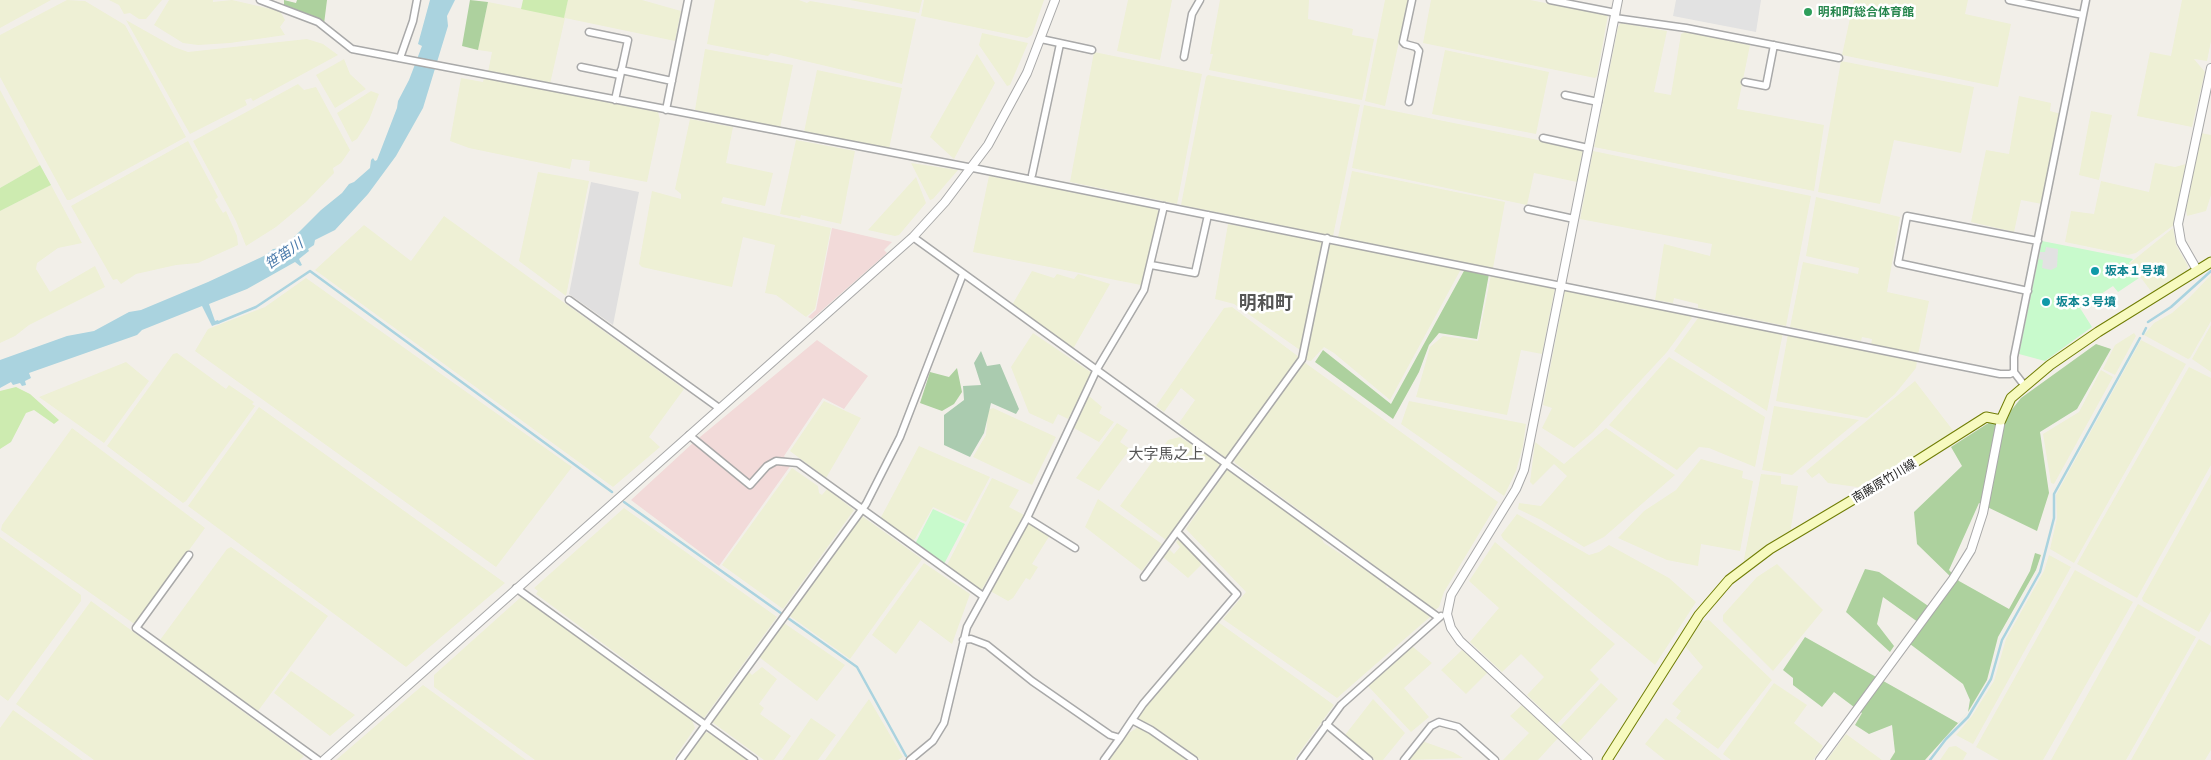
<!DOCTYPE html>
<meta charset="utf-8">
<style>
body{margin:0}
canvas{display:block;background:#f2efe9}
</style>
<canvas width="2211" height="760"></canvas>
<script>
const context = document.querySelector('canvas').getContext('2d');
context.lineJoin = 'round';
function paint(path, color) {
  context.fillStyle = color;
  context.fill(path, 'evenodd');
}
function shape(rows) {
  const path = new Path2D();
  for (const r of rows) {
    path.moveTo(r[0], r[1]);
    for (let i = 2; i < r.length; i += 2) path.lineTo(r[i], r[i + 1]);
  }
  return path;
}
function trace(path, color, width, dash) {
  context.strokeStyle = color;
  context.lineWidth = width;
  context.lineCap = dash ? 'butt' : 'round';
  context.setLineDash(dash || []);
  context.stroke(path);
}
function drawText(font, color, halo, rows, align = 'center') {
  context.font = font + ' Lato,"Noto Sans JP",sans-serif';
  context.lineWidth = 5;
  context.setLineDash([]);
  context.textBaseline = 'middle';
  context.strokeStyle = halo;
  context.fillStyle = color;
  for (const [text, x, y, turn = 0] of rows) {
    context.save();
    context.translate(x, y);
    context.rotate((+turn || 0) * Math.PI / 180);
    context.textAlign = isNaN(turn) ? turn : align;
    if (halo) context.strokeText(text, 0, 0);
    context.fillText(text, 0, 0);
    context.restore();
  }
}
paint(shape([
 [591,182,639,192,613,325,569,294]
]), '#e0dfdf');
paint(shape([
 [832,228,892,242,884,250,887,253,812,319,808,317,816,310],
 [817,340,868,376,844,409,823,398,784,456,791,465,719,566,631,500,694,442]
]), '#f2dad9');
paint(shape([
 [0,0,51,0,0,28],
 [67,0,85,1,125,25,186,137,70,200,67,200,0,77,0,35],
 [109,0,162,0,146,19,139,19,130,13,124,14,119,5],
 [169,0,213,0,213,2,232,0,280,11,285,20,280,27,285,35,230,43,198,45,183,43,154,25],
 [568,0,642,0,681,11,675,41,565,18,550,84,488,72,492,52,478,50,488,2,564,17],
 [715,0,799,0,807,3,810,1,916,19,902,84,771,53,768,56,707,44],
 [850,0,922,0,919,13],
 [924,0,1044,0,1032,35,1027,38,921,16],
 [1128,0,1172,0,1160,60,1117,51],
 [1220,0,1309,0,1308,19,1353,29,1352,35,1374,39,1362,100,1209,70,1213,54,1210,54],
 [1385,0,1408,0,1385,106,1365,101],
 [1431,0,1530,0,1608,15,1597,76,1595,78,1423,43],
 [1854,0,1968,0,1965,14,2011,24,1998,87,1842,55],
 [2182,0,2211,0,2211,41,2207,61,2194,59,2205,72,2192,127,2137,116,2150,52,2171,56],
 [126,20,174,47,188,52,307,39,323,44,338,55,253,101,251,98,245,100,247,105,190,134],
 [1621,23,1667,31,1654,92,1671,95,1681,34,1685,32,1750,45,1737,109,1824,125,1814,191,1594,147,1618,27],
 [982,33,1028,43,1010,85,1007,86,979,45],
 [705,49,793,65,780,128,695,110],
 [1445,50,1549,72,1536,134,1432,114],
 [1094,52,1202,74,1177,204,1070,182],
 [977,54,995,83,954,159,930,137],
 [344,59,350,74,366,89,335,108,316,75],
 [1841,61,1974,87,1961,153,1894,140,1880,204,1818,192],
 [817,70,902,88,889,149,804,132],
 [1208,75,1360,105,1333,236,1181,205,1206,77],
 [461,78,483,82,484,78,658,112,660,120,647,182,589,171,590,161,572,159,570,169,469,148,450,141],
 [298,84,304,90,316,87,350,150,341,163,333,168,334,173,306,202,276,227,246,246,236,221,193,141],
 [0,90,40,165,0,188],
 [371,91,379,94,369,120,357,139,352,142,337,113],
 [2019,96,2051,103,2050,111,2061,114,2042,204,2021,200,2014,232,1971,222,1986,150,2009,154],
 [1364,105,1583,149,1577,182,1534,173,1527,205,1352,168],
 [2091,111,2112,115,2099,180,2079,175],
 [690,119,733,127,726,163,773,173,765,206,723,197,721,203,831,228,815,309,806,317,776,295,765,293,775,245,743,237,732,287,642,267,639,264,652,191,681,199,681,194,675,189],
 [2201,133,2211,135,2211,195,2206,211,2187,216,2186,208],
 [796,140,855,151,841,224,801,215,800,218,780,214],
 [188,141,218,197,215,200,223,213,226,211,237,236,238,245,198,263,176,265,136,274,121,284,117,279,113,280,71,206],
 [1593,151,1811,196,1786,326,1698,308,1698,304,1674,298,1673,303,1655,300,1664,244,1710,256,1712,244,1580,219],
 [911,163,958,170,933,199,930,200],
 [2155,163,2175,167,2186,164,2174,225,2136,253,2128,255,2065,242,2071,211,2094,214,2101,181,2149,192],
 [1352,171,1505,202,1493,268,1338,237],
 [538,172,589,181,566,296,519,261],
 [989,176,1153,208,1159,211,1141,285,973,252],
 [916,177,926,203,899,235,895,236,868,230],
 [51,185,82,243,58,248,37,263,36,269,50,292,95,266,105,287,29,325,15,336,0,343,0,211],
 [1816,197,1900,217,1887,292,1929,301,1918,355,1871,345,1872,339,1862,337,1861,341,1790,327,1803,262,1858,274,1859,268,1806,256],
 [444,216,684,389,649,437,660,447,613,487,315,270,364,225,411,261],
 [1228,224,1318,240,1322,243,1300,350,1234,304,1215,299],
 [2173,228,2176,245,2188,266,2187,271,2153,294,2130,263],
 [1329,242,1461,269,1390,400,1334,353,1324,347,1311,361,1306,360],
 [1032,271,1054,278,1057,274,1074,279,1078,274,1110,284,1073,349,1012,305],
 [1491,275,1555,288,1542,354,1521,350,1507,415,1416,397,1430,347,1443,336,1478,341],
 [2211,275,2211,321,2190,358,2188,359,2144,335,2154,323,2172,313,2190,297],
 [306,278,572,467,496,567,195,351,208,329,265,307],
 [1565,290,1689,315,1692,318,1667,352,1593,432,1574,448,1542,428,1552,408,1543,405],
 [1232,307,1299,357,1226,458,1179,423,1195,400,1181,388,1164,412,1156,406,1224,308],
 [1698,318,1783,333,1767,411,1674,351],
 [2211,325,2211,372,2192,359],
 [1033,333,1092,373,1068,419,1058,414,1053,424,1029,413,1011,367],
 [2134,333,2136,336,2115,375,2103,369,2115,345],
 [1788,334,1917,361,1916,368,1895,394,1867,418,1776,401],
 [2141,340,2186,364,2074,563,2050,549,2057,518,2056,495],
 [177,353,226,389,229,385,254,402,252,404,255,406,186,501,183,503,107,446,173,354],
 [1669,357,1765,417,1755,467,1709,448,1699,447,1677,470,1609,425],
 [126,362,149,381,104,443,39,397],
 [1304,362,1498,502,1444,592,1439,607,1435,610,1235,463,1234,460],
 [2189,367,2211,378,2211,465,2137,598,2077,564],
 [2101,370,2113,377,2054,484,2051,483,2043,434,2079,412],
 [1915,381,1955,433,1864,488,1828,483,1819,473,1812,478,1806,471],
 [1089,396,1102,407,1099,413,1114,422,1099,442,1074,428],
 [824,401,861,418,826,478,790,451],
 [1409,401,1526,424,1523,446,1516,471,1504,496,1401,424],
 [1774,406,1859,420,1792,475,1762,470],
 [259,407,505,583,406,667,188,506],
 [993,408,1056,437,1032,485,973,457,986,435,988,410],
 [1117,423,1128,430,1120,442,1130,449,1099,491,1076,478],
 [72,428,205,528,137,622,133,623,1,530,2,525],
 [1606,428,1675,475,1604,537,1584,547,1541,520,1518,509,1519,503,1541,506,1567,476,1554,464,1533,485,1530,482,1535,442,1564,464],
 [1180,437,1221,463,1166,540,1120,506,1168,440],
 [919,446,990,477,966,522,933,507,915,539,912,541,880,519],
 [1701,459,1743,471,1742,478,1753,481,1740,551,1701,544,1698,566,1667,560,1618,538,1644,511,1676,490],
 [792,468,818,486,819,493,822,495,827,489,854,510,783,609,722,565],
 [1228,468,1320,536,1324,543,1385,583,1387,588,1391,587,1431,616,1337,698,1223,619,1246,592,1186,529],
 [1761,474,1781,476,1781,484,1798,486,1790,533,1743,564],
 [2211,474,2211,611,2199,632,2143,601,2142,598],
 [992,478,1019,490,1009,507,1024,515,981,591,947,565],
 [1098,499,1162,544,1142,571,1085,527],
 [624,508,777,617,704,718,536,594,538,591,534,588],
 [1517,514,1589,555,1599,552,1609,545,1669,578,1696,602,1655,665,1503,539,1501,535],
 [862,516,922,559,850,659,790,616],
 [1028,521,1050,535,1032,564,1038,567,1030,580,1026,578,1013,598,1008,601,992,592,991,588],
 [0,537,81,595,81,601,8,701,0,695],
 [1179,539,1203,563,1188,578,1163,557,1169,549,1174,554,1180,547,1176,542],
 [1495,542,1615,644,1590,670,1599,679,1557,724,1527,695,1544,677,1521,654,1502,672,1470,642,1499,608,1469,581],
 [231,547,328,616,258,711,160,640,227,549],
 [2049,555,2071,567,1973,744,1956,735,1972,716,1994,681,2006,639,2044,571],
 [924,563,970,594,952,644,920,620,896,654,872,635],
 [1777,564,1823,610,1773,671,1723,621,1723,615,1757,577],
 [2075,570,2133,602,2043,760,1999,760,1976,747],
 [521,597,692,720,695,728,673,760,535,760,434,687,434,675],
 [91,601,304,756,300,760,94,760,16,704],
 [2138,604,2196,637,2126,760,2051,760],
 [1709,620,1772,680,1718,749,1676,718,1681,711,1672,704,1703,667,1685,646,1702,621],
 [1218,622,1334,705,1294,760,1201,760,1150,724,1136,719],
 [784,623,845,665,817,701,759,657],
 [2199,639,2211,646,2211,750,2205,760,2131,760],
 [1412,646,1432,663,1404,688,1429,717,1411,732,1368,686],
 [1462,650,1488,672,1466,694,1441,670],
 [762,667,777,679,759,704,764,708,760,714,791,736,774,760,764,760,712,722,748,671,752,675],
 [291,671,355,715,330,736,274,693],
 [1601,683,1618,699,1577,744,1560,727],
 [1774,683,1807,705,1794,723,1823,746,1813,760,1731,760,1723,754,1725,751],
 [423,685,526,760,336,760],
 [869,699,903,757,898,760,825,760],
 [1373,699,1405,733,1383,760,1375,760,1345,735],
 [1522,705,1558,738,1538,760,1503,760,1529,733,1510,716],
 [13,710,83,760,0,760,0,728],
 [811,718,836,735,818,760,782,760],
 [1666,718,1722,760,1665,760,1645,744],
 [1138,727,1147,731,1187,760,1109,760,1126,735],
 [704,732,709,733,748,760,684,760],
 [1846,734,1882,760,1827,760],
 [1422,741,1453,752,1463,758,1409,760],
 [1956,746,1967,753,1963,760,1940,760,1949,747]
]), '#eef0d5');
paint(shape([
 [523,0,568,0,564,18,521,9],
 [40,165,51,185,0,211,0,188],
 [16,387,30,394,59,420,54,424,34,410,26,413,11,442,0,449,0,391]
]), '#cdebb0');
paint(shape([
 [284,0,296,3,297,0,327,0,324,24,317,19,284,5],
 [470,0,488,2,478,50,462,46],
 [1465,269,1489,274,1477,339,1439,333,1429,345,1419,372,1393,419,1315,362,1323,350,1391,404],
 [2096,344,2111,349,2077,409,2040,432,2049,493,2037,531,1979,503,1949,570,1959,581,2009,609,2030,571,2035,553,2041,555,2036,570,1998,637,1987,680,1968,712,1925,760,1890,760,1895,752,1892,725,1869,734,1855,725,1862,713,1834,692,1822,707,1793,685,1793,678,1783,670,1805,637,1958,723,1968,712,1970,700,1963,684,1910,644,1922,625,1883,597,1877,624,1894,646,1890,652,1846,612,1865,569,1879,572,1934,610,1956,582,1917,544,1914,512,1962,466,1951,447,1990,422,2004,425,2006,417,2021,398],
 [957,368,962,392,954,404,942,411,920,403,930,372,949,377]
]), '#add19e');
paint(shape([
 [981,351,987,366,1000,364,1019,409,1016,414,991,403,984,433,970,457,944,445,944,415,964,400,963,386,981,385,974,363]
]), '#aacbaf');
paint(shape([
 [2042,241,2133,259,2129,263,2139,278,2118,292,2113,286,2080,308,2092,327,2045,361,2019,354],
 [933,509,965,524,944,564,915,544]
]), '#c8facc');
paint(shape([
 [1676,0,1761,0,1756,32,1673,16],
 [2046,247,2058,249,2057,267,2051,270,2042,268,2043,260,2039,259,2040,252,2045,252]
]), '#e2e2e2');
paint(shape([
 [430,0,455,0,447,16,448,26,423,108,396,156,368,194,335,230,315,240,314,245,308,249,309,251,299,259,302,265,300,266,295,262,247,289,209,304,215,321,218,320,220,323,212,326,202,306,142,330,137,335,29,373,31,378,25,381,26,385,22,386,20,383,13,385,11,382,0,388,0,360,67,336,94,331,129,312,141,310,208,282,266,255,273,249,283,248,321,210,342,193,349,184,354,182,370,168,371,160,373,158,375,161,377,160,397,108,398,101,409,80,422,46,418,44]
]), '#aad3df');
trace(shape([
 [2148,322,2171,307,2211,271],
 [217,323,256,307,310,271,612,492],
 [2143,334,2146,328],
 [624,502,857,667,906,756],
 [1930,760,1946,739,1968,717,1991,679,2002,640,2040,572,2054,518,2054,494,2140,338]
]), '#aad3df', 2.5);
const minor = shape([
 [260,0,318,22,352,49,973,168,2000,374,2010,374,2014,372],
 [1550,0,1616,13],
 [2009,0,2083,15],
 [1615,18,1686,28,1839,58],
 [589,32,628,40,615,100],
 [1041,39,1092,50],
 [1184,57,1192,14,1200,0],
 [400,58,413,21,417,0],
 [581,67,620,75],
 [621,70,672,81],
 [1745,82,1766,86,1774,45],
 [1565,95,1598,102],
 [1409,102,1419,51,1416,47,1405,44,1403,42,1412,0],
 [666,110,688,0],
 [1543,138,1588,148],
 [1032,175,1060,44],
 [1528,209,1574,219],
 [913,237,1438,617],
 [1151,265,1195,273,1208,215],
 [2028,291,1898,263,1907,216,2038,241],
 [569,300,719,408],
 [2024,385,2014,372,2014,357,2086,0],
 [689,435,750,485,767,466,776,461,798,463,983,596],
 [1027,518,1075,548],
 [189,555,136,628,318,760],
 [1144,577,1302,359,1327,238],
 [516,588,754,760],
 [963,640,971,639,987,645,1032,681,1110,735,1120,738,1132,720,1151,730,1194,760],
 [1132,720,1143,704,1237,594,1178,533],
 [1326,724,1369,760],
 [680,760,866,504,900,437,963,274],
 [910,760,933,741,944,723,967,627,1027,518,1097,369,1144,290,1164,206],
 [1104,760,1120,738],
 [1301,760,1341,705,1441,616],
 [1404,760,1431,726,1439,722,1458,727,1495,760]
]);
const tertiary = shape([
 [2197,270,2181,242,2178,224,2211,68],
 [324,760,913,237,945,202,988,145,1027,73,1055,0],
 [1588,760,1460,641,1451,628,1447,614,1451,595,1516,489,1524,470,1618,0],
 [1820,760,1953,579,1971,550,1983,513,2001,420]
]);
const secondary = shape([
 [1607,760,1699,615,1729,580,1770,549,1901,471,1986,417,2001,420,2011,398,2050,365,2098,332,2211,262]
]);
trace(minor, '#a9a9a9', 9);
trace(tertiary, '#a9a9a9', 10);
trace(secondary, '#707d05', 11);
trace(minor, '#fff', 6);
trace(tertiary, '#fff', 8);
trace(secondary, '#f7fabf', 9);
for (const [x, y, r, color] of [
 [1808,12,5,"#2e9e5b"],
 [2095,271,5,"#0f9aa8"],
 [2046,302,5,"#0f9aa8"]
]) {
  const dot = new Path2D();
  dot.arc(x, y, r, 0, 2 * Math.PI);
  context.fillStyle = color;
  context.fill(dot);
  trace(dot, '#fff', 2);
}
drawText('bold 12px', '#27864d', '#fff', [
 ["明和町総合体育館",1818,12]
], 'left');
drawText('bold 12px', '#0d838f', '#fff', [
 ["坂本１号墳",2105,271],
 ["坂本３号墳",2056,302]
], 'left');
drawText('12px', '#222', '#fff', [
 ["南藤原竹川線",1884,481,-31]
]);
drawText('italic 14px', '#4a7aab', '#fff', [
 ["笹笛川",284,254,-34]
]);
drawText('15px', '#555', '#fff', [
 ["大字馬之上",1166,454]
]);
drawText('bold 18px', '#555', '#fff', [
 ["明和町",1266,303]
]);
</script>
